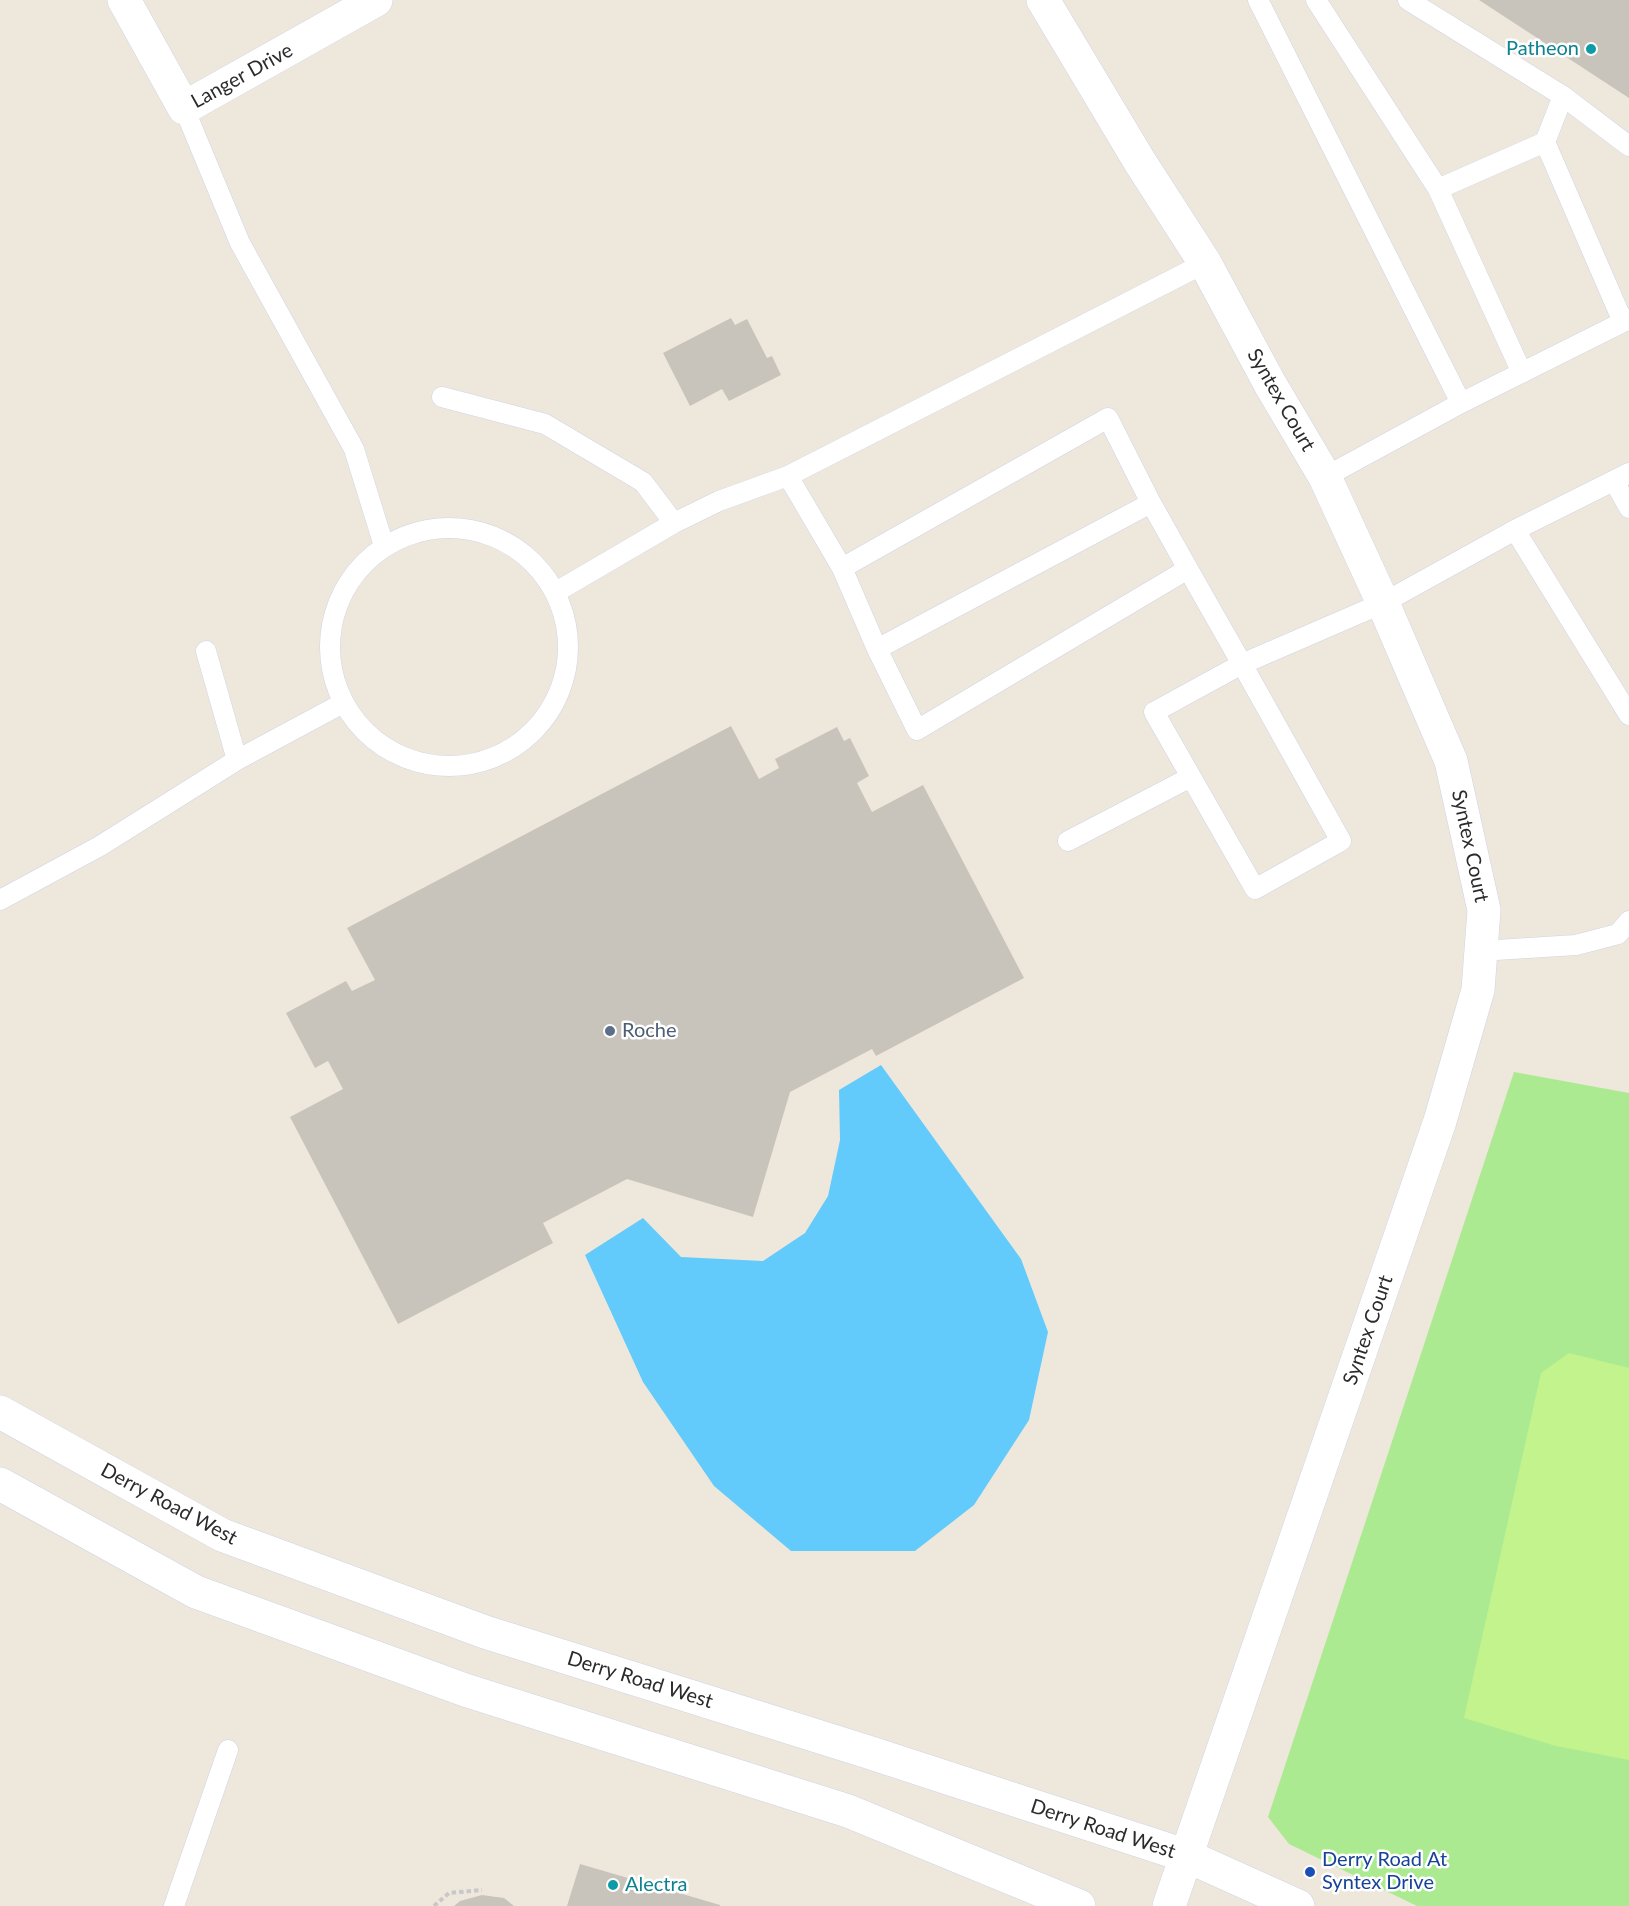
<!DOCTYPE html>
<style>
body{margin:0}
canvas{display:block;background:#eee7db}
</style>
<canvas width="1629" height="1906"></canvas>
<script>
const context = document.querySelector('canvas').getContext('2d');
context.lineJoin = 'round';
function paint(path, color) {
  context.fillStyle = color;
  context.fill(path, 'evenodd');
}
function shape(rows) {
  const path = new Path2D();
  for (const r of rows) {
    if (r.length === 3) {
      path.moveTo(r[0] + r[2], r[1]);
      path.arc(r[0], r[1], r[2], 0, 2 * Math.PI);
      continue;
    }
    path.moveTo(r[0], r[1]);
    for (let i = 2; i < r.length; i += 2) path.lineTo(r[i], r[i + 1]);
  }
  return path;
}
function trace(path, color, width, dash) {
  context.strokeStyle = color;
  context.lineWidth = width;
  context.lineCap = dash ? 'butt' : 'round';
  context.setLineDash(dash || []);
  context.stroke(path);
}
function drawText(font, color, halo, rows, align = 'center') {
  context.font = font + ' Lato,sans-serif';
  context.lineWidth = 5;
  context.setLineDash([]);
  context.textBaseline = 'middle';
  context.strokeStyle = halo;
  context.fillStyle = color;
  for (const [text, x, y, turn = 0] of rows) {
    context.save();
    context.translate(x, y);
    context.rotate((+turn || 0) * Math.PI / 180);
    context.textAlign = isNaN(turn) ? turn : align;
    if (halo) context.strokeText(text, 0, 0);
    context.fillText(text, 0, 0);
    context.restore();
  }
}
paint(shape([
 [1514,1072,1629,1093,1629,1906,1417,1906,1289,1844,1268,1817]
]), '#acea92');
paint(shape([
 [1569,1353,1629,1368,1629,1760,1556,1746,1464,1718,1541,1373]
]), '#c2f38d');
paint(shape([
 [881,1065,1021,1259,1048,1332,1029,1420,974,1505,915,1551,791,1551,714,1486,643,1382,585,1255,643,1218,681,1257,763,1261,805,1233,828,1196,840,1140,839,1090]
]), '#63cbfb');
paint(shape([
 [1479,0,1629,0,1629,98],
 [731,318,735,325,747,319,767,358,772,356,781,375,729,401,722,389,690,406,663,353],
 [731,726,759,779,779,768,775,759,837,727,844,741,850,738,869,776,857,783,872,812,923,785,1024,978,876,1056,872,1049,790,1092,753,1217,627,1179,543,1223,553,1243,398,1324,290,1117,343,1089,328,1061,315,1068,286,1013,346,981,352,991,375,980,347,928],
 [580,1864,720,1905,720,1906,567,1906],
 [482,1895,504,1898,514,1906,454,1906,460,1901]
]), '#c9c4bb');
const lane = shape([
 [1258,0,1461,403,1325,477],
 [1316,0,1438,189,1522,373],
 [1408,0,1563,96,1629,146],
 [1563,96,1545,142,1623,322],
 [184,108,240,243,354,449,384,546],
 [1438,189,1545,142],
 [442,397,545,424,643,482,674,523,719,501,788,476,1205,263],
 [1461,403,1629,319],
 [788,476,842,568,877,649,917,730,1188,569,1151,503,1108,418,842,568],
 [1614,481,1629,508],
 [449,647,119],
 [1515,530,1629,715],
 [1188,569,1242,664,1341,841,1255,889,1154,712,1242,664,1383,603,1515,530,1629,473],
 [556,592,674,523],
 [877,649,1151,503],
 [206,651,237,760],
 [1068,841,1191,777],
 [0,900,100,846,237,760,343,703],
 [1480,951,1576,945,1618,934,1629,921],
 [174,1906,228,1750]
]);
const street = shape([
 [124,0,184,108,376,0]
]);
const secondary = shape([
 [1043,0,1140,162,1205,263,1270,384,1325,477,1383,603,1451,761,1484,910,1478,990,1440,1121,1169,1906],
 [0,1412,222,1535,485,1632,868,1752,1187,1856,1298,1906],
 [0,1484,196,1592,465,1690,848,1811,1079,1906]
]);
trace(lane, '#d0d3e5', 21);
trace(street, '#d0d3e5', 34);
trace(secondary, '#d0d3e5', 34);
trace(shape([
 [434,1906,449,1893,482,1890]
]), '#c8c8c8', 4, [4.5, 3]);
trace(lane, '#fff', 20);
trace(street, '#fff', 33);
trace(secondary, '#fff', 33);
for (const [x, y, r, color] of [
 [1591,49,6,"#0f9aa8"],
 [610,1031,6,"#5c6f8a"],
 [1310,1872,6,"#1a4fb4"],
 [613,1885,6,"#0f9aa8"]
]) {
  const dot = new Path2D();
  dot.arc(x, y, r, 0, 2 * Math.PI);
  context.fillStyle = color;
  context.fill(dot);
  trace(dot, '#fff', 2);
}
drawText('20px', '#0d838f', '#fff', [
 ["Patheon",1579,49],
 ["Alectra",625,1885,"left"]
], 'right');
drawText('20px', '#2b2b2b', '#fff', [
 ["Langer Drive",242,76,-29],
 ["Syntex Court",1281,400,60],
 ["Syntex Court",1470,846,78],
 ["Syntex Court",1368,1330,-71],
 ["Derry Road West",169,1504,28],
 ["Derry Road West",640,1680,17],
 ["Derry Road West",1103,1829,18]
]);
drawText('20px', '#4e5e75', '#fff', [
 ["Roche",622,1031]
], 'left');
drawText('20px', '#164399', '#fff', [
 ["Derry Road At",1322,1860],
 ["Syntex Drive",1322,1883]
], 'left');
</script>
